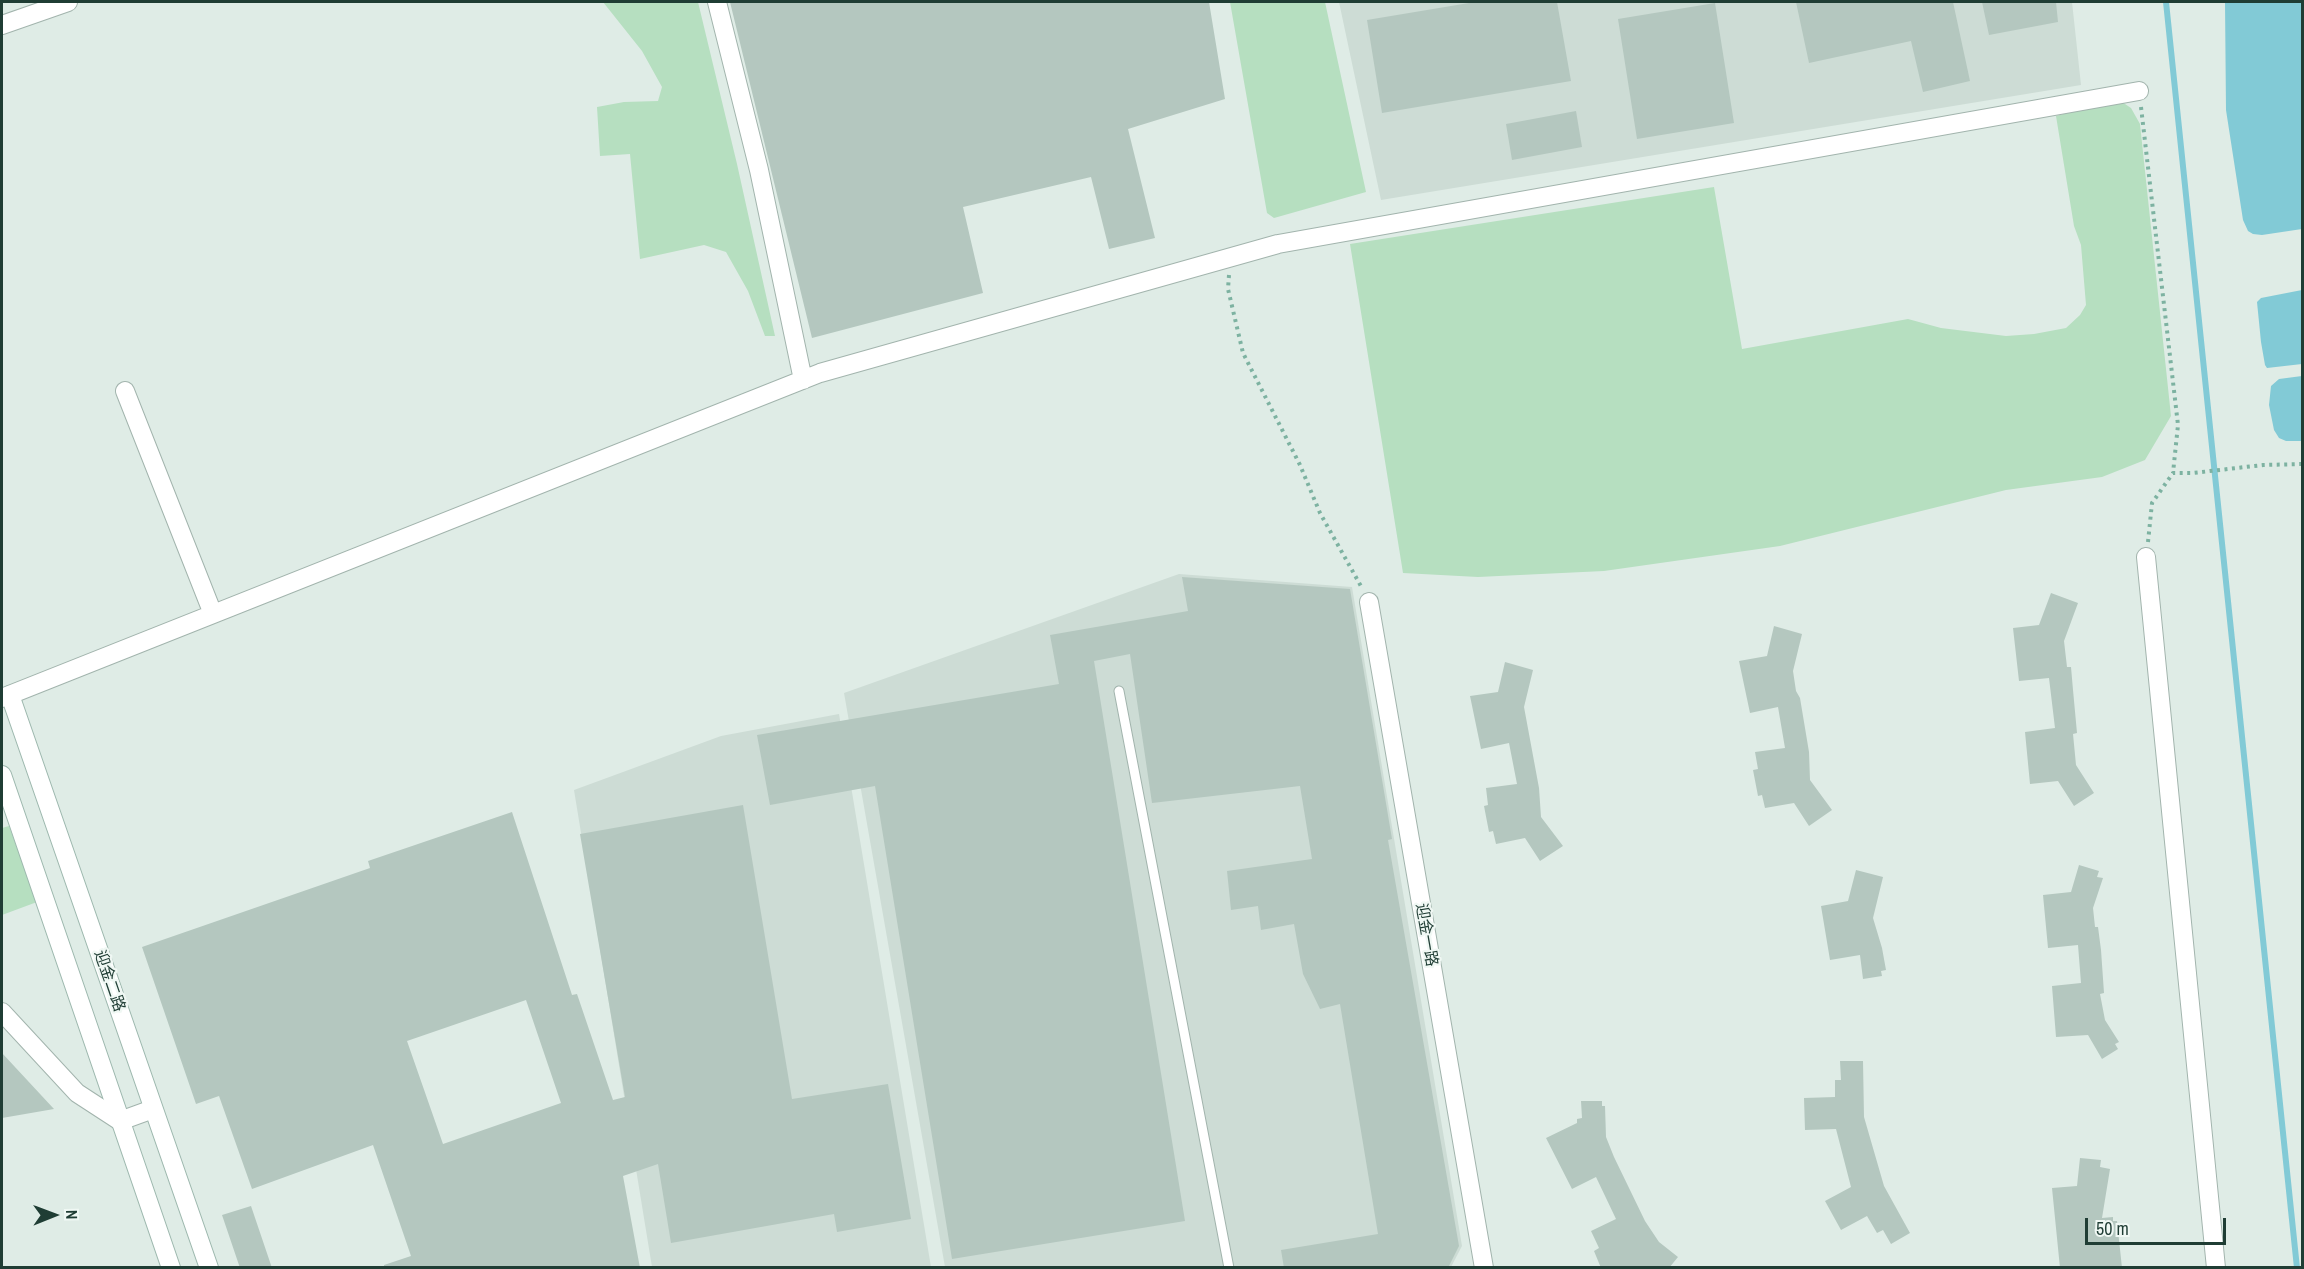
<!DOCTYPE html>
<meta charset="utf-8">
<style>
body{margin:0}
#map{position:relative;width:2304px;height:1269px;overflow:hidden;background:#dfece6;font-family:"Archivo Narrow",sans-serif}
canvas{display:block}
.frame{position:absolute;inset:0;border:3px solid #1f3d34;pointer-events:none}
.north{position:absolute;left:24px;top:1185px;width:60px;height:60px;-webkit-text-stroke:4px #f0f8f4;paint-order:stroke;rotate:89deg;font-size:16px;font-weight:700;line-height:24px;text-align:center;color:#1f3d34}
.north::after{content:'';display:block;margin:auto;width:21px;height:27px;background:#1f3d34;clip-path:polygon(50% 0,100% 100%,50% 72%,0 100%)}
.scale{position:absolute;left:2085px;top:1218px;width:141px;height:27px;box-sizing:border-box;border:3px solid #1f3d34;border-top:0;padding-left:8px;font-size:18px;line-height:21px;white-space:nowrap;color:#1f3d34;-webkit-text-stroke:4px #f0f8f4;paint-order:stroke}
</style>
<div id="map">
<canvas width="2304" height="1269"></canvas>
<div class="frame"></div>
<div class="north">N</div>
<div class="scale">50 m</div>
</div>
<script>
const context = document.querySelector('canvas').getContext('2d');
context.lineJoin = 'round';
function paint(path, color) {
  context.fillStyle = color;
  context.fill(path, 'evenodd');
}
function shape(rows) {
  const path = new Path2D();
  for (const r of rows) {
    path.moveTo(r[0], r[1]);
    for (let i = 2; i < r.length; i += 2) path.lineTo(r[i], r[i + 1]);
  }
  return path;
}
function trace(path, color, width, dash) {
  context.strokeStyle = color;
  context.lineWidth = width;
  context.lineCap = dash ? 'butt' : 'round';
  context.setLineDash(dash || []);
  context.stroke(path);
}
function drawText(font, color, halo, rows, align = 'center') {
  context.font = font + ' "Archivo Narrow","Noto Sans SC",sans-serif';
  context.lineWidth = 4.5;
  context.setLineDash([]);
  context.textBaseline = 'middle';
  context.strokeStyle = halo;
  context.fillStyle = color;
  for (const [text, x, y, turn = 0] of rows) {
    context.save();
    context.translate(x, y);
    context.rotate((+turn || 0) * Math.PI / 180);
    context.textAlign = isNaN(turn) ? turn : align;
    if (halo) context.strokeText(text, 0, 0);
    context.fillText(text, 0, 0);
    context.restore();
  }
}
paint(shape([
 [1339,2,2072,2,2081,85,1381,200],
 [1179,574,1352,587,1462,1246,1451,1267,945,1267,844,693],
 [839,714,931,1267,652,1267,574,790,721,736]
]), '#cddcd5');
paint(shape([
 [603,2,698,2,737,164,775,336,765,336,748,291,726,252,704,245,640,259,630,154,600,156,597,107,624,102,658,101,662,87,642,51],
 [1230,2,1325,2,1366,192,1274,218,1267,213],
 [2111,101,2122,102,2131,108,2140,124,2171,416,2145,460,2102,477,2006,490,1780,546,1604,571,1478,577,1403,573,1350,244,1714,187,1742,349,1908,319,1941,328,2006,336,2034,334,2066,328,2080,315,2086,305,2081,245,2074,226,2056,116],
 [9,826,37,902,2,915,2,828]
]), '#b6dfc0');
paint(shape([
 [2225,2,2302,2,2302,229,2262,235,2253,234,2248,231,2243,220,2226,110],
 [2302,290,2302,364,2267,368,2265,365,2261,342,2257,302,2261,298],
 [2302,376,2302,441,2286,441,2279,438,2274,430,2269,405,2271,386,2279,379]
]), '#82cad6');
trace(shape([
 [2166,2,2297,1268]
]), '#82cad6', 6);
paint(shape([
 [730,2,1209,2,1225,99,1128,129,1155,238,1109,249,1091,177,963,207,983,293,812,338],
 [1475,2,1557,2,1571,81,1382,113,1367,20],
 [1796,2,1953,2,1970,81,1923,92,1911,41,1809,63],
 [1982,2,2056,2,2058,22,1989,35],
 [1715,3,1734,123,1637,139,1618,19],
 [1576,111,1582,147,1512,160,1506,124],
 [1182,577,1350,589,1392,839,1388,840,1459,1246,1448,1268,1284,1268,1281,1250,1378,1234,1340,1004,1320,1009,1303,974,1294,924,1261,930,1258,906,1231,910,1227,871,1312,859,1300,786,1152,803,1130,654,1094,661,1185,1221,952,1259,875,786,770,805,757,735,1059,684,1050,635,1188,611],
 [2051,593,2078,603,2064,641,2067,667,2071,667,2073,690,2077,733,2073,734,2076,765,2094,793,2074,806,2058,781,2030,784,2025,732,2055,728,2049,678,2019,681,2013,628,2039,625],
 [1774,626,1802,634,1793,671,1796,691,1800,698,1809,752,1810,780,1832,810,1809,826,1794,803,1765,808,1762,795,1758,796,1753,770,1758,769,1755,752,1785,748,1778,707,1750,713,1739,661,1767,656],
 [1505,662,1533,670,1524,707,1539,788,1541,817,1563,846,1540,861,1525,838,1496,844,1493,831,1489,832,1484,806,1488,805,1486,788,1517,784,1509,743,1481,749,1470,696,1498,692],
 [743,805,792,1099,888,1084,911,1219,837,1232,834,1214,671,1243,658,1164,623,1176,640,1268,384,1268,384,1265,411,1256,373,1145,252,1189,219,1096,196,1104,142,947,370,868,368,861,512,812,572,995,577,994,613,1100,625,1097,580,834],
 [526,1000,561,1103,443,1144,407,1041],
 [2079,865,2099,871,2097,877,2103,878,2093,908,2095,927,2098,927,2101,950,2104,993,2100,994,2105,1020,2119,1042,2115,1044,2118,1049,2102,1059,2088,1035,2056,1037,2052,986,2081,983,2078,945,2048,948,2043,895,2071,892],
 [1856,870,1883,877,1873,918,1882,948,1886,970,1881,971,1882,976,1863,979,1860,955,1830,960,1821,906,1848,901],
 [2,1053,54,1109,2,1118],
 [1840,1061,1863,1061,1864,1117,1884,1186,1910,1233,1891,1244,1883,1230,1877,1233,1867,1216,1841,1230,1825,1201,1851,1187,1836,1129,1805,1130,1804,1098,1835,1097,1835,1080,1841,1080],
 [1581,1101,1602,1101,1602,1106,1605,1106,1606,1137,1614,1157,1645,1221,1659,1242,1678,1257,1669,1268,1601,1268,1594,1251,1599,1248,1591,1231,1616,1219,1596,1177,1572,1189,1546,1138,1577,1123,1577,1119,1582,1118],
 [2080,1158,2101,1160,2100,1167,2110,1169,2102,1218,2113,1217,2113,1221,2117,1221,2122,1268,2060,1268,2052,1188,2077,1186],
 [251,1206,272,1268,240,1268,222,1215]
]), '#b4c7bf');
const lane = shape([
 [1119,691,1229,1268]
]);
const street = shape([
 [717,2,759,170,803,380],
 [2,25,68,2],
 [125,391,213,614],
 [2146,557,2216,1268],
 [1369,602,1484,1268],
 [2,698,820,373,1278,244,2139,91],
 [2,1012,77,1093,120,1121,153,1109]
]);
const secondary = shape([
 [10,695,209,1268],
 [2,775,171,1268]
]);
trace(lane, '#a2b4ad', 11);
trace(street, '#a2b4ad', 20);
trace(secondary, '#9db8ae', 20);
trace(shape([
 [2141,107,2178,425,2173,473],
 [1229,275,1228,289,1243,353,1300,465,1320,513,1362,588],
 [2148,542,2152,503,2173,473,2193,473,2263,465,2302,464]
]), '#7db2a1', 4, [3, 4.5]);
trace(lane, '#fff', 9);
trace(street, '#fff', 18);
trace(secondary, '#fff', 18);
drawText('16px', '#1f3d34', '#f0f8f4', [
 ["迎金一路",1426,935,80],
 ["迎金二路",109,981,71]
]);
</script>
